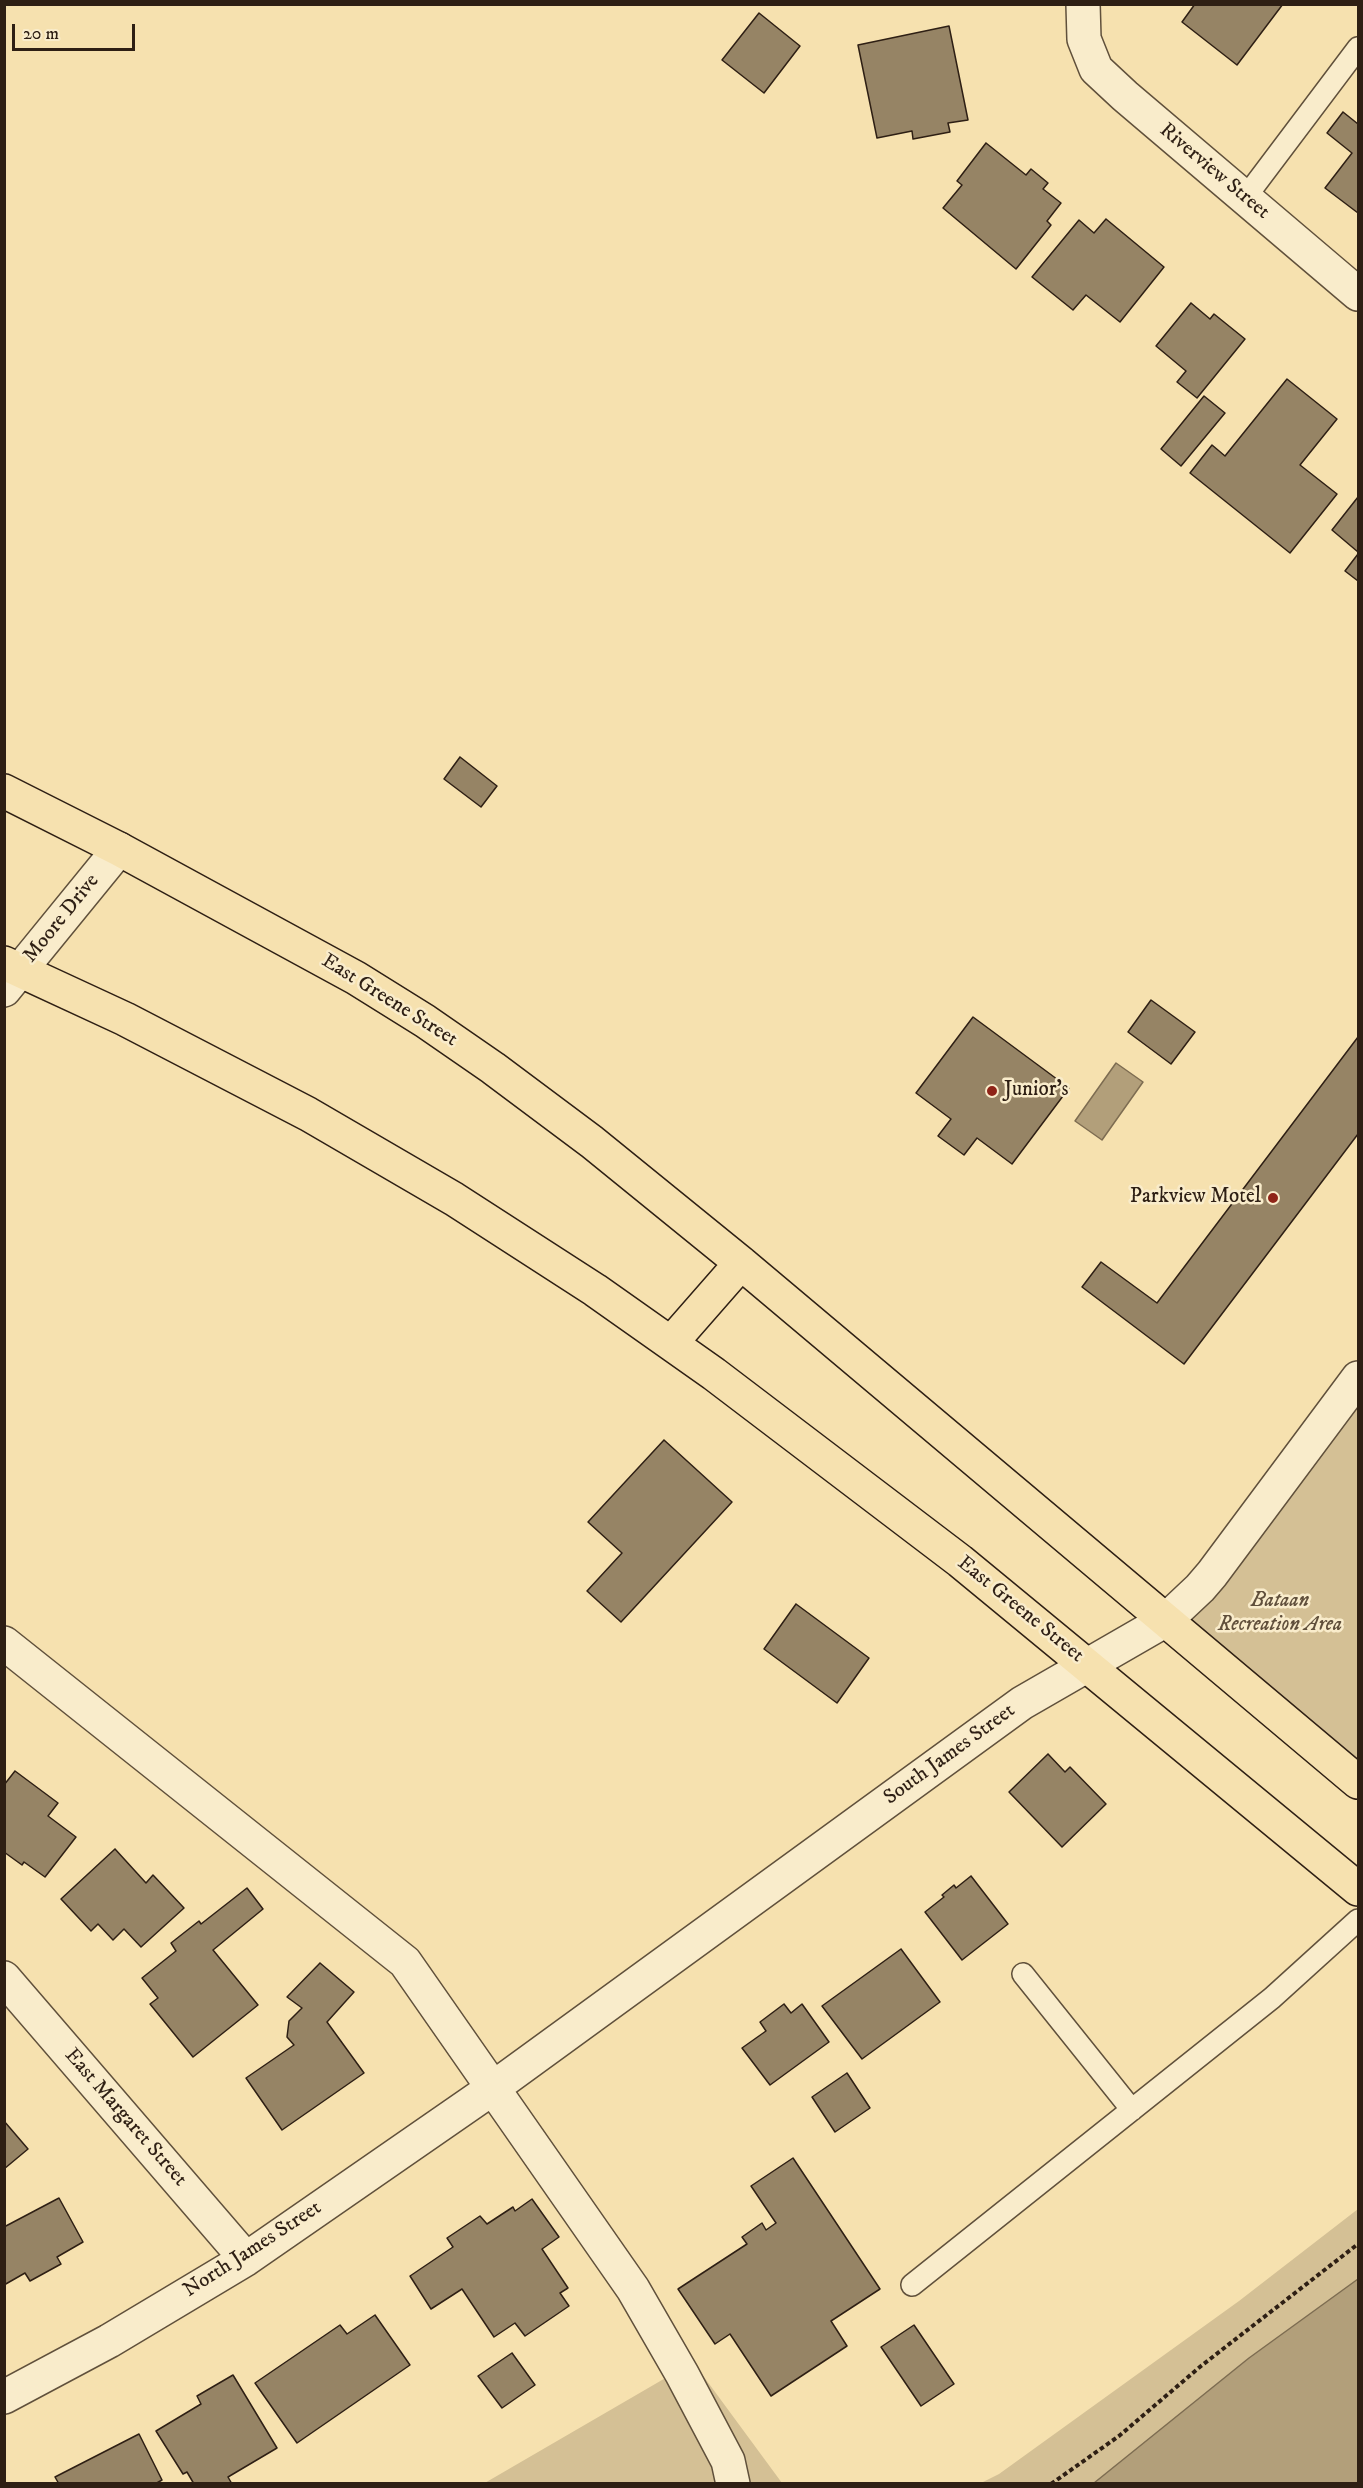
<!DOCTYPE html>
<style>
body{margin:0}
#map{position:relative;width:1363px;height:2488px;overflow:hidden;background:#f6e1af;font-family:"IM FELL DW Pica",serif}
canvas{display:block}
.frame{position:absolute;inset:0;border:6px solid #2e1f14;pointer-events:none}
.scale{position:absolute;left:12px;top:24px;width:123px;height:27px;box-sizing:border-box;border:3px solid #2e1f14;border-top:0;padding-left:8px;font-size:18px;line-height:21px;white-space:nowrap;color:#2e1f14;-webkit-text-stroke:4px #f9eccb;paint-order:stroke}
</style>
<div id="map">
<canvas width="1363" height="2488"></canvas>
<div class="frame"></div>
<div class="scale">20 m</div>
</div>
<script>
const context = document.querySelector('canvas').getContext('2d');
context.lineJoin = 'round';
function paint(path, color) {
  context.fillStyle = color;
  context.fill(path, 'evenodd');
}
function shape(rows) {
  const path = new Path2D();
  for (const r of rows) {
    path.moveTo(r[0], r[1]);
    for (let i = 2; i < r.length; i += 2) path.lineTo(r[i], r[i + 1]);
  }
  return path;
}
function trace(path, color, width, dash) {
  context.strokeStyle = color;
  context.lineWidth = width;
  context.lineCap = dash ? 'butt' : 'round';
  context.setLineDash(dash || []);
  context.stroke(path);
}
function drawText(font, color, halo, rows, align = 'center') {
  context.font = font + ' "IM FELL DW Pica",serif';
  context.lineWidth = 5;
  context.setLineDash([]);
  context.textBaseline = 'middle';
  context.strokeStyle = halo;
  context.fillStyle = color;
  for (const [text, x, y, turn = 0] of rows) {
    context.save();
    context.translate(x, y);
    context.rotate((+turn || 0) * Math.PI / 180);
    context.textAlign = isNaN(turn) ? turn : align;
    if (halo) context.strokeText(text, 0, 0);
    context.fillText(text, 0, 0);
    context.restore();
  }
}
paint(shape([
 [1345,1396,1358,1408,1358,1782,1166,1620],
 [1358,2209,1358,2279,1249,2358,1094,2483,979,2484,999,2474,1103,2399,1239,2301],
 [693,2362,782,2483,483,2484]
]), '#d4c095');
const water = shape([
 [1116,1063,1143,1082,1102,1140,1075,1121,1116,1063],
 [1358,2279,1358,2483,1094,2483,1249,2358,1358,2279]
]);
paint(water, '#b29f7a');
trace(water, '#7d6c51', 1.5);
const building = shape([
 [1195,4,1283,4,1237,65,1182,22,1195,4],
 [759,13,800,46,764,93,722,60,759,13],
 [949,26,968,120,948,123,950,132,913,139,912,131,877,138,858,45,949,26],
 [1343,112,1358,124,1358,213,1325,188,1352,153,1327,133,1343,112],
 [986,143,1026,175,1031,169,1048,183,1043,189,1061,203,1047,221,1051,225,1016,269,943,208,962,185,957,181,986,143],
 [1106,219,1164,267,1120,322,1086,295,1073,310,1032,277,1079,220,1094,233,1106,219],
 [1191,303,1210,319,1214,314,1245,339,1197,398,1177,382,1186,371,1156,346,1191,303],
 [1287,379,1337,419,1300,465,1337,494,1290,553,1190,473,1212,445,1225,456,1287,379],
 [1204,396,1225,413,1181,466,1161,449,1204,396],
 [1358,497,1358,552,1332,530,1358,497],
 [1358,554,1358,581,1345,571,1358,554],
 [460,757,497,786,481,807,444,779,460,757],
 [1151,1000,1195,1032,1171,1064,1128,1032,1151,1000],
 [973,1017,1069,1088,1012,1164,977,1138,964,1155,938,1136,951,1119,916,1093,973,1017],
 [1358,1037,1358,1134,1184,1364,1082,1287,1101,1262,1157,1303,1358,1037],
 [664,1440,732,1502,621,1622,587,1591,622,1553,588,1522,664,1440],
 [796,1604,869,1658,837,1703,764,1649,796,1604],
 [1048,1754,1065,1772,1070,1767,1106,1804,1062,1847,1009,1792,1048,1754],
 [15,1771,58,1803,48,1816,76,1837,45,1877,24,1862,22,1865,4,1852,4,1785,15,1771],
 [115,1849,146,1883,153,1875,184,1908,141,1947,124,1929,113,1940,98,1924,91,1931,61,1899,115,1849],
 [971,1876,1008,1924,962,1960,925,1912,944,1897,942,1895,954,1885,956,1888,971,1876],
 [247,1888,263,1909,213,1950,258,2005,193,2057,150,2004,158,1998,142,1978,176,1951,171,1943,199,1921,201,1924,247,1888],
 [901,1949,940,2002,862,2059,822,2006,901,1949],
 [320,1963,354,1992,327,2022,364,2073,282,2130,246,2078,294,2045,287,2037,289,2021,302,2008,287,1997,320,1963],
 [784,2004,791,2013,802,2004,829,2042,770,2085,742,2048,766,2031,760,2022,784,2004],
 [847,2073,870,2108,835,2132,812,2097,847,2073],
 [4,2121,28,2149,4,2169,4,2121],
 [793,2158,880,2289,831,2321,847,2346,771,2396,730,2334,715,2344,678,2289,747,2244,742,2237,762,2223,766,2230,776,2223,751,2186,793,2158],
 [59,2198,83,2242,57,2257,61,2264,30,2281,25,2273,4,2285,4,2227,59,2198],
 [532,2199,559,2237,542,2249,568,2288,560,2293,569,2306,525,2336,515,2323,494,2337,462,2289,431,2309,410,2276,453,2247,447,2238,480,2216,487,2224,513,2207,515,2211,532,2199],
 [375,2315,410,2365,297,2443,255,2383,340,2325,347,2334,375,2315],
 [914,2325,954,2384,921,2406,881,2347,914,2325],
 [512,2353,535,2385,502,2408,478,2376,512,2353],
 [233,2375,277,2448,228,2477,232,2484,194,2484,187,2472,183,2474,156,2431,201,2404,197,2396,233,2375],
 [139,2434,162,2480,155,2484,59,2484,55,2477,139,2434]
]);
paint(building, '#968465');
trace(building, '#2e1f14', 1.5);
const service = shape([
 [1245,198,1358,48],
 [1023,1974,1132,2110],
 [912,2285,1272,1998,1358,1920]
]);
const minor = shape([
 [1083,4,1084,39,1096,69,1125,96,1358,294],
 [4,990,119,849],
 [4,1643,405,1962,633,2289,682,2374,728,2461,733,2484],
 [4,1978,246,2259],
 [4,2397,109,2341,246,2259,493,2088,1022,1703,1166,1620,1200,1588,1212,1574,1358,1378]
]);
const trunk = shape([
 [4,791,119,849,356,978,425,1021,493,1068,592,1142,741,1263,1358,1782],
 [4,963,125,1019,308,1114,454,1199,595,1290,714,1374,960,1561,1358,1889],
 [671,1343,741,1263]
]);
trace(service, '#60503b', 24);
trace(minor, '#60503b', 36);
trace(trunk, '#2e1f14', 36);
trace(shape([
 [1051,2484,1119,2436,1201,2366,1358,2244]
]), '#2e1f14', 4, [4.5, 3]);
trace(service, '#f9eccb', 21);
trace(minor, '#f9eccb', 33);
trace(trunk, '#f6e1af', 33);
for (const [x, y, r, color] of [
 [992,1091,6,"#8f2418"],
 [1273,1198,6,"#8f2418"]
]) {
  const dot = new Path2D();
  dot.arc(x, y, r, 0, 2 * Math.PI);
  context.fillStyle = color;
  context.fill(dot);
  trace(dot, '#f9eccb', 2);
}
drawText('21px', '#2e1f14', '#f9eccb', [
 ["Riverview Street",1214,172,40],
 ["Moore Drive",62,919,-51],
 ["East Greene Street",389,1001,32],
 ["East Greene Street",1020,1610,39],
 ["South James Street",950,1755,-36],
 ["East Margaret Street",125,2118,49],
 ["North James Street",253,2250,-33]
]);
drawText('21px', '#2e1f14', '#f9eccb', [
 ["Junior's",1004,1091],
 ["Parkview Motel",1261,1198,"right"]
], 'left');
drawText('italic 21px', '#604f3b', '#f9eccb', [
 ["Bataan",1280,1602],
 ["Recreation Area",1280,1626]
]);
</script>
